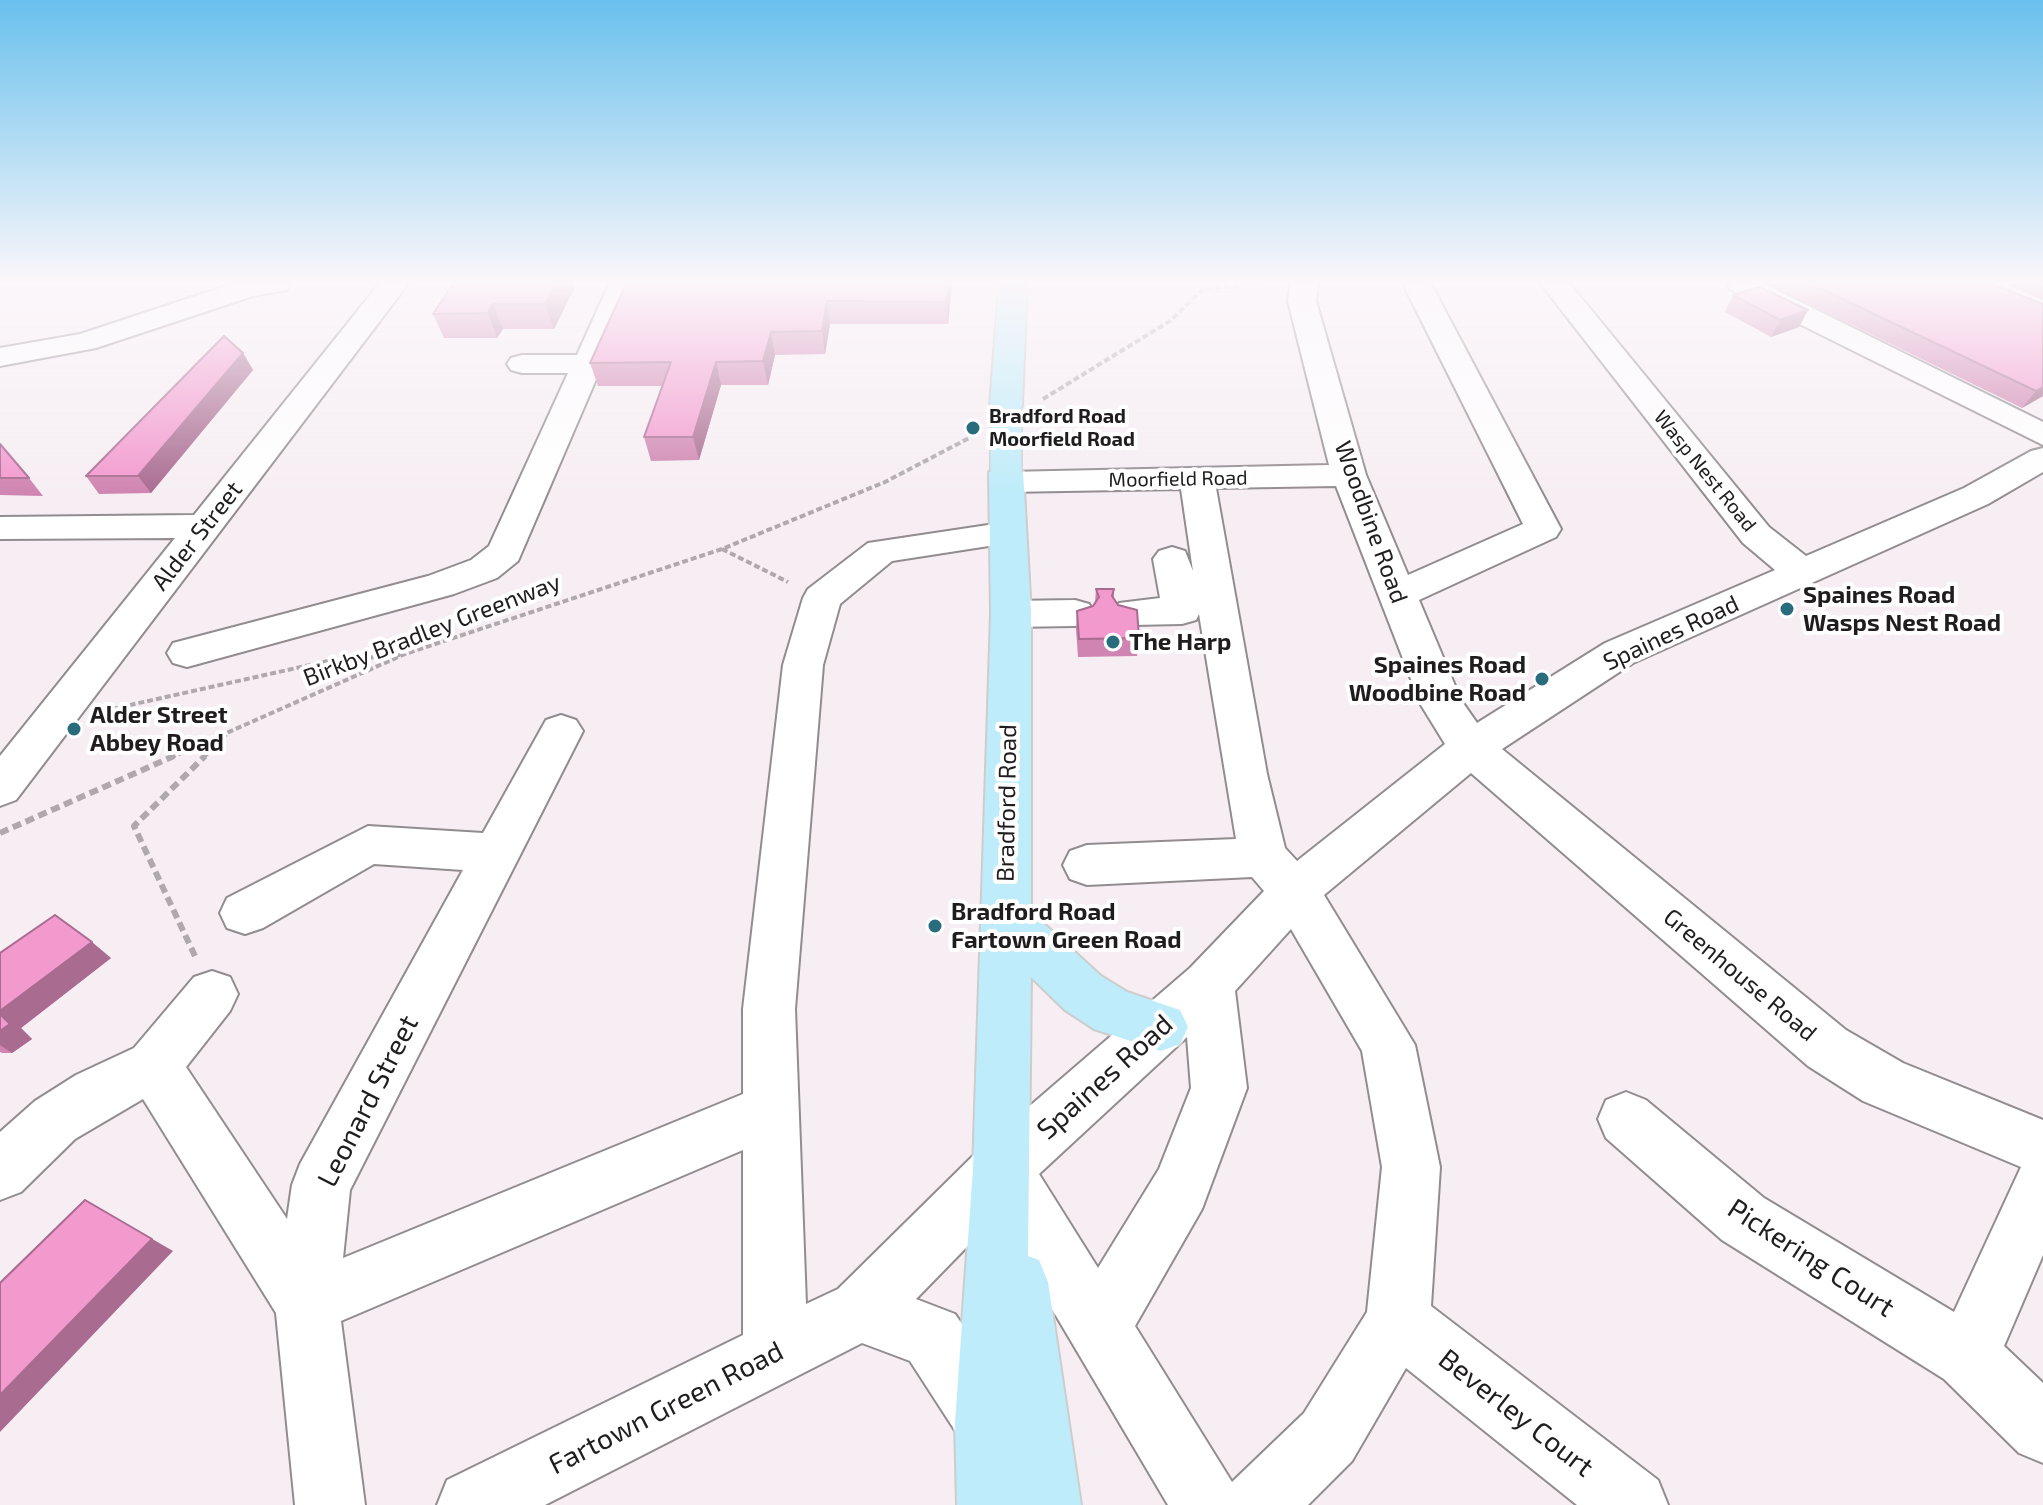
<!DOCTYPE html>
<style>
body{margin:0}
canvas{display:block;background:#f6eef3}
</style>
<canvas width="2043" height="1505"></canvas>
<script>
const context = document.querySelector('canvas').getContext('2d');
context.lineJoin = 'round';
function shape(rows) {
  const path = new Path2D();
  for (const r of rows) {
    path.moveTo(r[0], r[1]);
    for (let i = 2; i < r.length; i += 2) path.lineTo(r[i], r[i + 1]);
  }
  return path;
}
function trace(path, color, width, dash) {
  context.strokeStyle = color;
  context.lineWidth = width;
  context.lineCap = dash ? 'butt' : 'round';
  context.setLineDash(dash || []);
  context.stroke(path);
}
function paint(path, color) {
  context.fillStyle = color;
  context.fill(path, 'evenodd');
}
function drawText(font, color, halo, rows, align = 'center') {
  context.font = font + ' "Exo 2",sans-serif';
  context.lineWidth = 8;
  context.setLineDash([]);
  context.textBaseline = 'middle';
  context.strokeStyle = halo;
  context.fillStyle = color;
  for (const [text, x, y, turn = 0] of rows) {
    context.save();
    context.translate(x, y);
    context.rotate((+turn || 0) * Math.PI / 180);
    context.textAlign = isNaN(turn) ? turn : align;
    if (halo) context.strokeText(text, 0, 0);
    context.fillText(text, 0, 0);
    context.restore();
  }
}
const minor = shape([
 [232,284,291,284,287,290,253,296,96,348,0,366,0,348,80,334,232,284],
 [379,284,408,284,16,800,0,806,0,756,175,538,0,539,0,517,194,515,379,284],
 [609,284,637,284,518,561,497,578,454,594,187,667,173,663,167,653,173,643,428,576,471,560,489,546,568,373,522,373,511,370,507,364,511,358,522,355,577,355,609,284],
 [1290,284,1318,284,1316,301,1366,475,1408,575,1523,524,1403,284,1431,284,1561,529,1556,537,1419,600,1461,700,1477,723,1605,643,1775,570,1743,543,1541,284,1570,284,1769,527,1806,556,1964,488,2031,451,2043,448,2043,472,1988,504,1633,663,1502,749,1846,1030,1903,1063,2043,1120,2043,1255,2004,1346,2043,1383,2043,1463,2019,1453,1944,1379,1722,1240,1606,1138,1598,1119,1606,1100,1626,1092,1646,1100,1764,1198,1954,1312,2021,1167,1863,1101,1808,1066,1471,773,1324,895,1415,1045,1440,1167,1431,1306,1658,1480,1668,1505,1577,1505,1406,1368,1352,1461,1308,1505,1168,1505,997,1216,916,1299,955,1314,1013,1398,1023,1422,1013,1446,989,1456,965,1446,910,1361,862,1343,545,1505,437,1505,447,1480,743,1335,743,1150,341,1321,365,1505,295,1505,276,1313,143,1099,75,1139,21,1192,0,1200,0,1132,35,1101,76,1075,134,1048,194,977,212,971,230,977,238,994,230,1011,186,1067,287,1219,292,1185,300,1164,463,870,374,864,263,928,245,934,227,928,220,913,227,898,368,826,483,833,546,720,561,715,576,720,583,731,350,1190,343,1258,743,1094,743,1009,783,665,803,598,808,589,868,543,1008,522,1021,525,1026,533,1021,541,892,561,840,604,823,665,795,1009,806,1304,838,1289,981,1148,1190,968,1264,891,1252,877,1087,885,1070,879,1063,865,1070,851,1087,845,1236,839,1199,614,1196,620,1182,624,1133,625,1119,621,1113,612,1119,603,1160,598,1153,559,1159,551,1172,547,1185,551,1193,571,1181,489,1007,492,995,489,990,482,995,475,1007,472,1329,465,1288,301,1290,284],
 [1336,486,1421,705,1445,744,1297,861,1285,848,1267,774,1216,488,1336,486],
 [1291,929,1362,1051,1382,1167,1367,1312,1304,1413,1232,1482,1135,1326,1202,1209,1247,1088,1235,991,1291,929],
 [1187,1037,1191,1088,1159,1169,1098,1268,1039,1174,1187,1037],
 [1727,284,1764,284,2043,422,2043,445,1731,290,1727,284],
 [1075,600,1089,604,1095,613,1089,622,1075,626,1011,627,997,623,991,614,997,605,1011,601,1075,600]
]);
const major = shape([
 [999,284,1027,284,1022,406,1017,413,1006,416,995,413,990,406,999,284],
 [1006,462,1018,465,1023,472,1031,614,1031,912,1101,976,1127,992,1180,1010,1188,1027,1180,1044,1161,1051,1094,1029,1065,1010,1031,977,1028,1256,1039,1260,1048,1282,1081,1505,957,1505,955,1422,973,1169,991,614,989,472,994,465,1006,462]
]);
trace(minor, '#928c8f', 4);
trace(major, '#cecdce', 4);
trace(shape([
 [1043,399,1170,321,1203,289,1258,284],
 [722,549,788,582],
 [112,709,328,661,400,655],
 [170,758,405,654,722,549,885,482,971,437],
 [203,758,230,731]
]), '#afa9ad', 4, [6, 3]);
trace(shape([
 [0,833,174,756],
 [195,956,134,826,205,756]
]), '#afa9ad', 6, [9, 5]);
paint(minor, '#fff');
paint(major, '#beecfa');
const majorBridge = shape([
 [1006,406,1006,472]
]);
trace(majorBridge, '#cecdce', 34, []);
trace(majorBridge, '#beecfa', 31);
paint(shape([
 [453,284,574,284,575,287,554,329,503,329,497,338,444,338,433,314],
 [626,284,952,284,948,324,830,324,825,354,775,355,768,385,721,385,699,460,651,461,644,437,663,386,598,386,590,363],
 [1768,284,1992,284,2043,396,2022,408],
 [2005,284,2043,284,2043,300],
 [1733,295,1808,310,1799,327,1771,337,1725,312],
 [243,353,253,370,151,493,99,494,86,476],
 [0,444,29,478,43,496,0,495],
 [1096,589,1114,589,1114,598,1139,638,1137,656,1078,657,1076,629,1077,611,1093,606,1095,603],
 [0,953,111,958,21,1028,32,1039,12,1053,2,1053,0,1052]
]), '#d084b1');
paint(shape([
 [556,284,574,284,575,287,554,329,545,304],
 [949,284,952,284,948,324,947,302],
 [827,301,830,324,825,354,822,331],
 [493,304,503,329,497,338,488,313],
 [1808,310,1799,327,1771,337,1780,320],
 [771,332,775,355,768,385,763,361],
 [243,353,253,370,151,493,138,476],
 [716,362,721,385,699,460,693,437],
 [2043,387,2043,396,2022,408,2036,391],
 [92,942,111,958,21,1028,32,1039,12,1053,0,1045,0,1011],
 [85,1200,173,1251,0,1432,0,1395]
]), '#a96b90');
const building = shape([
 [453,284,556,284,545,304,493,304,488,313,433,314,453,284],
 [626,284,949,284,947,302,827,301,822,331,771,332,763,361,716,362,693,437,644,437,671,362,590,363,626,284],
 [1811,284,1992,284,2043,304,2043,387,2036,391,1811,284],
 [1760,287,1808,310,1780,320,1733,295,1760,287],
 [224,336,243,353,138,476,86,476,224,336],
 [0,444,29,478,0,478,0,444],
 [1096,589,1114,589,1112,596,1118,605,1137,610,1139,638,1079,639,1077,611,1093,606,1099,597,1096,589],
 [55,915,92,942,0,1011,0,953,55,915],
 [0,1014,10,1024,0,1031,0,1014],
 [85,1200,152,1239,0,1395,0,1283,85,1200]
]);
paint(building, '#f299ce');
trace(building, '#a96b90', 2);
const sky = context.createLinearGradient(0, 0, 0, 495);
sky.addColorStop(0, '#69c0ed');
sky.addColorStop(0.57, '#fbf7fa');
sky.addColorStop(1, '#fbf7fa00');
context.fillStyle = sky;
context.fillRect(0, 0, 2043, 495);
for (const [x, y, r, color] of [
 [973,428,8,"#296c7d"],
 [1787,609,8,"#296c7d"],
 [1113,642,8,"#296c7d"],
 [1542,679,8,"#296c7d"],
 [74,729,8,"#296c7d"],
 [935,926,8,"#296c7d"]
]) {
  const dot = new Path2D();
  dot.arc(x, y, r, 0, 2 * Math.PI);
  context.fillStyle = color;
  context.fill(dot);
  trace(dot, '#fff', 3);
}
drawText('bold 20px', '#1f1d1e', '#fff', [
 ["Bradford Road",989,416],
 ["Moorfield Road",989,439]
], 'left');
drawText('20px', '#1f1d1e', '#fff', [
 ["Wasp Nest Road",1705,471,51],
 ["Moorfield Road",1178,479,-1]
]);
drawText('24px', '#1f1d1e', '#fff', [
 ["Woodbine Road",1371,522,70],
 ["Alder Street",197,536,-52],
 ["Birkby Bradley Greenway",432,630,-21],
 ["Spaines Road",1671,633,-25],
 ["Bradford Road",1007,803,-89],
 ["Greenhouse Road",1740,975,40]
]);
drawText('bold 24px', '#1f1d1e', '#fff', [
 ["Spaines Road",1803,595],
 ["Wasps Nest Road",1803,623],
 ["The Harp",1129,642],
 ["Spaines Road",1526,665,"right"],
 ["Woodbine Road",1526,693,"right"],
 ["Alder Street",90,715],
 ["Abbey Road",90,743],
 ["Bradford Road",951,912],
 ["Fartown Green Road",951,940]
], 'left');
drawText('28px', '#1f1d1e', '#fff', [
 ["Spaines Road",1105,1077,-42],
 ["Leonard Street",368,1101,-63],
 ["Pickering Court",1811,1258,33],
 ["Fartown Green Road",666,1408,-27],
 ["Beverley Court",1516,1413,38]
]);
</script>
